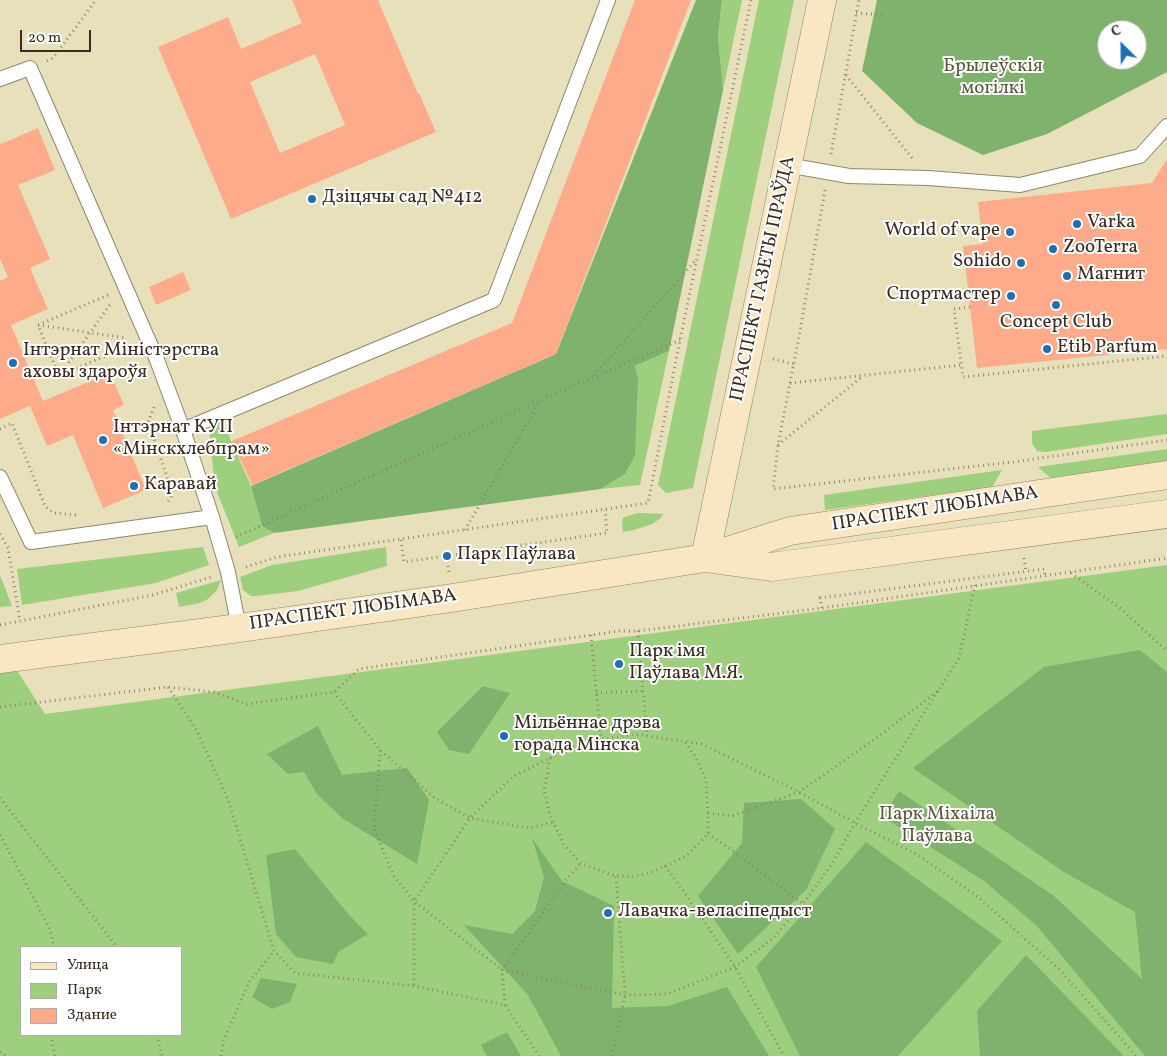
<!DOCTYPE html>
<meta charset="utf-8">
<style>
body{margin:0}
#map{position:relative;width:1167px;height:1056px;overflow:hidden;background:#e7e0ba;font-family:Vollkorn,serif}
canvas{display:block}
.legend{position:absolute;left:20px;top:946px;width:162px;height:90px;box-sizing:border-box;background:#fff;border:1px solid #b1aaa5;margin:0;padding:6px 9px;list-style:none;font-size:15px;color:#3b2a1e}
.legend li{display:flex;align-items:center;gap:10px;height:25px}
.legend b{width:25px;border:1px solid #b1aaa5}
.north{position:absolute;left:1097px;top:20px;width:50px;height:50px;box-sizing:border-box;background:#fff;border:1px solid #b1aaa5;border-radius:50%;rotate:337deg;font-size:14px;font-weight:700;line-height:20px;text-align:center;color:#3b2a1e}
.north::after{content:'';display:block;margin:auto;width:18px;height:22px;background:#1f6fb2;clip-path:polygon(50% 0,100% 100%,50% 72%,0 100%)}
.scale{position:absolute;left:20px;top:30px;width:71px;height:22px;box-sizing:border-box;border:2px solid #3b2a1e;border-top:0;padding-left:6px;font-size:15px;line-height:18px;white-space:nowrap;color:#3b2a1e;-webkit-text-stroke:4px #fff;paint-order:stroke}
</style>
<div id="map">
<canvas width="1167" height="1056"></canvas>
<ul class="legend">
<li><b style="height:6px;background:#f9e7c3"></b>Улица</li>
<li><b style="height:14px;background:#9ecf7e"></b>Парк</li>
<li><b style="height:14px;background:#feab8b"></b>Здание</li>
</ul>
<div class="north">С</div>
<div class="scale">20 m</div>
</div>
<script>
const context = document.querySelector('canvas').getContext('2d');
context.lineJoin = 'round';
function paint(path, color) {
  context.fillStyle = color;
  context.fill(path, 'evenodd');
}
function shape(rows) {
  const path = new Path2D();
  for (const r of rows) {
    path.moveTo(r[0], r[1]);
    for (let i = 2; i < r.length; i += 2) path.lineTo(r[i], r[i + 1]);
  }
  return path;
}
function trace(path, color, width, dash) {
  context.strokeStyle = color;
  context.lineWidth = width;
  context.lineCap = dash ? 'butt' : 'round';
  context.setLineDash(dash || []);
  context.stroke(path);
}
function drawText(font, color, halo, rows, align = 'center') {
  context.font = font + ' Vollkorn,serif';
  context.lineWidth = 4;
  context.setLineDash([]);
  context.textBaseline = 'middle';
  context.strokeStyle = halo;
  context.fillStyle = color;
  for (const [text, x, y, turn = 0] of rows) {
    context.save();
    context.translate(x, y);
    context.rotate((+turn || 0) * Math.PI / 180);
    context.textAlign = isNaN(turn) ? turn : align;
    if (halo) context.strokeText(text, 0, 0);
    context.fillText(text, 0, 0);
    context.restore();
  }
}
paint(shape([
 [722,0,742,0,723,90,718,36],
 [759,0,794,0,693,488,666,493,658,485],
 [669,351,640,485,601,489,625,474,635,366],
 [1167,414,1167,434,1046,452,1037,451,1032,443,1032,431],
 [223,422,251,486,262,526,274,533,239,547,215,487,209,428],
 [1167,449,1167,463,1053,480,1038,467],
 [1002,470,992,487,825,510,824,495],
 [637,513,643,513,663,514,661,518,652,524,634,530,623,532,622,522,623,518,627,516],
 [203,547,209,565,156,583,22,605,17,569],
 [386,547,387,566,298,591,257,596,251,596,243,590,240,577,272,565],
 [1167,565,1167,1056,0,1056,0,644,45,714],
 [21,947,181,947,181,1035,21,1035],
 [0,575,12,606,0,607],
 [221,580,217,590,208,599,200,603,179,607,176,593]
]), '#9ecf7e');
paint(shape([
 [696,0,722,0,718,36,723,90,669,351,635,366,638,378,635,455,625,474,601,489,274,533,262,526,251,486,556,354],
 [877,0,1167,0,1167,72,1047,134,983,155,917,123,862,71],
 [1107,30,1137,30,1137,60,1107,60],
 [1140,650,1167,672,1167,1056,1145,1056,1037,926,984,881,883,817,899,791,1054,896,1142,979,1135,912,1064,872,913,768,1044,667],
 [483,686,510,693,469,754,449,750,437,732],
 [318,726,342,775,407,768,429,800,417,864,342,818,317,794,304,772,288,774,267,754],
 [801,799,835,829,806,890,738,954,698,896,742,843,744,803],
 [532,838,562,881,614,906,612,1008,668,1006,727,987,769,1056,561,1056,528,995,464,925,512,934,535,911,544,877],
 [866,842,1002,941,898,1056,800,1056,756,967],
 [295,849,349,915,368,934,338,952,333,964,296,957,276,934,266,855],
 [1026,955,1124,1056,978,1056,980,1054,977,1011],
 [261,978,297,984,290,1002,272,1009,252,997],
 [507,1032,521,1056,487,1056,481,1045]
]), '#7eb26d');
paint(shape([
 [292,0,378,0,418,94,419,93,436,132,231,219,158,47,228,17,241,49,302,23],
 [315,54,345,125,280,153,250,82],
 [635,0,691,0,556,354,252,485,232,441,512,323],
 [38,128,55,170,18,185,50,259,30,268,48,309,11,325,43,401,110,373,124,405,113,410,146,490,103,508,73,435,47,446,30,406,0,419,0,281,8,277,0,259,0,142,1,144],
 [1167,159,1167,349,977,368,963,246,983,244,978,202,1152,183],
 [183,272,191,290,156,305,149,287]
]), '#feab8b');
const lane = shape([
 [0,79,30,68,157,360,183,430,212,517,228,572,239,628],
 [787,165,849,176,928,178,1020,185,1140,156,1167,126],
 [183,430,494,300,608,0],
 [0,477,31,542,212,517]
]);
const secondary = shape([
 [705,558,822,0],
 [712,559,771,567,1167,514],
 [0,659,239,628,452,598,705,558,790,531,1167,475]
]);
trace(lane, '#91856c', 16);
trace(secondary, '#91856c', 29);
trace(shape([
 [856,13,886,15],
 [47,61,53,58,96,0],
 [846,75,912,158],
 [831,154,859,0],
 [825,190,799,337,778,445,773,489,1013,462,1167,440],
 [108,295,38,325,59,376,130,345],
 [970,307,954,309,963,377,1167,356],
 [38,325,126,338],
 [773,359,794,364],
 [60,375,111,303],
 [594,375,696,260],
 [790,383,962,365],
 [154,407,148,422,173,494,167,503],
 [0,429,12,423,45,506,54,513,77,515],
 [778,445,863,376],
 [465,530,540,401],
 [0,534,8,548,20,621],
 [236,537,541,400,680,340],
 [401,540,404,562,607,533,605,510],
 [447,556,449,573],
 [1024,558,1026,572],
 [246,567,277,557,648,503,680,340,751,0],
 [1071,573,1120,608,1167,651],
 [822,608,820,598,1044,569,1045,576],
 [0,625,153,595,211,577],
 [638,631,647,736],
 [591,635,601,740],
 [168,687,197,731,229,802,274,951,295,973,414,986,505,1005,539,1056],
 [938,691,855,823,832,864,803,904,772,939,735,967,667,994,625,995,502,970,414,901,470,818,514,776,570,748,601,740,634,734,702,744,799,792,855,823,918,855,977,896,1060,970,1136,1056],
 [334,692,380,750,435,798,470,818,529,828,554,822],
 [596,693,643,691],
 [0,707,167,687,214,692,247,704,334,692,359,669,619,631,638,631,822,608,1167,558],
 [614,743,632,741],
 [380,750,374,828,393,875,414,901,414,986],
 [550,758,544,791,550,815,564,845,581,863,611,875,632,877,655,871,686,856,708,834,708,813,706,780,695,756,685,742],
 [0,798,117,947],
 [708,813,732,816,799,792,875,739,938,691,959,658,975,585],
 [708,834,732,850,803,904],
 [0,835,50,929,54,947],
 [665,866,687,896,735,967,784,1056],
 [505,1005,502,970,566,880,581,863],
 [51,1035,55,1056],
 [157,1035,162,1056],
 [0,1052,6,1056],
 [221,1056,223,1042,249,982,274,951],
 [612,1056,625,995,616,876]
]), '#91856c', 3, [1, 4]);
trace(lane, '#fff', 14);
trace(secondary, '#f9e7c3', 28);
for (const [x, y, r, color] of [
 [312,199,5,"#1f6fb2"],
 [1077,224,5,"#1f6fb2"],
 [1010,232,5,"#1f6fb2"],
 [1053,249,5,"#1f6fb2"],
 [1021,263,5,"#1f6fb2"],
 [1067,276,5,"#1f6fb2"],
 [1011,296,5,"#1f6fb2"],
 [1056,305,5,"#1f6fb2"],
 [1047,349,5,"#1f6fb2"],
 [13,363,5,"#1f6fb2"],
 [103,440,5,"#1f6fb2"],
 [134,486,5,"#1f6fb2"],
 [447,556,5,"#1f6fb2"],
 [619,664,5,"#1f6fb2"],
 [504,736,5,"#1f6fb2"],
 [608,913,5,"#1f6fb2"]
]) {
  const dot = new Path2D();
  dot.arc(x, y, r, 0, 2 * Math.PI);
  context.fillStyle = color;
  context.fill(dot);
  trace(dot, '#fff', 2);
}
drawText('19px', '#595c3b', '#fff', [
 ["Брылеўскія",993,68],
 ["могілкі",993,90],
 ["Парк Міхаіла",937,816],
 ["Паўлава",937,838]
]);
drawText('19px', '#3b2a1e', '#fff', [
 ["Дзіцячы сад №412",322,199],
 ["Varka",1087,224],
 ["World of vape",1000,232,"right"],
 ["ZooTerra",1063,249],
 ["Sohido",1011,263,"right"],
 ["Магнит",1077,276],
 ["Спортмастер",1001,296,"right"],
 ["Concept Club",1056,324,"center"],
 ["Etib Parfum",1057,349],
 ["Інтэрнат Міністэрства",23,352],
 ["аховы здароўя",23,374],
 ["Інтэрнат КУП",113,429],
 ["«Мінскхлебпрам»",113,451],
 ["Каравай",144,486],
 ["Парк Паўлава",457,556],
 ["Парк імя",629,653],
 ["Паўлава М.Я.",629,675],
 ["Мільённае дрэва",514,725],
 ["горада Мінска",514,747],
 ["Лавачка-веласіпедыст",618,913]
], 'left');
drawText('19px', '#3b2a1e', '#fff', [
 ["ПРАСПЕКТ ГАЗЕТЫ ПРАЎДА",764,279,-78],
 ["ПРАСПЕКТ ЛЮБІМАВА",935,510,-9],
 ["ПРАСПЕКТ ЛЮБІМАВА",353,611,-8]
]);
</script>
